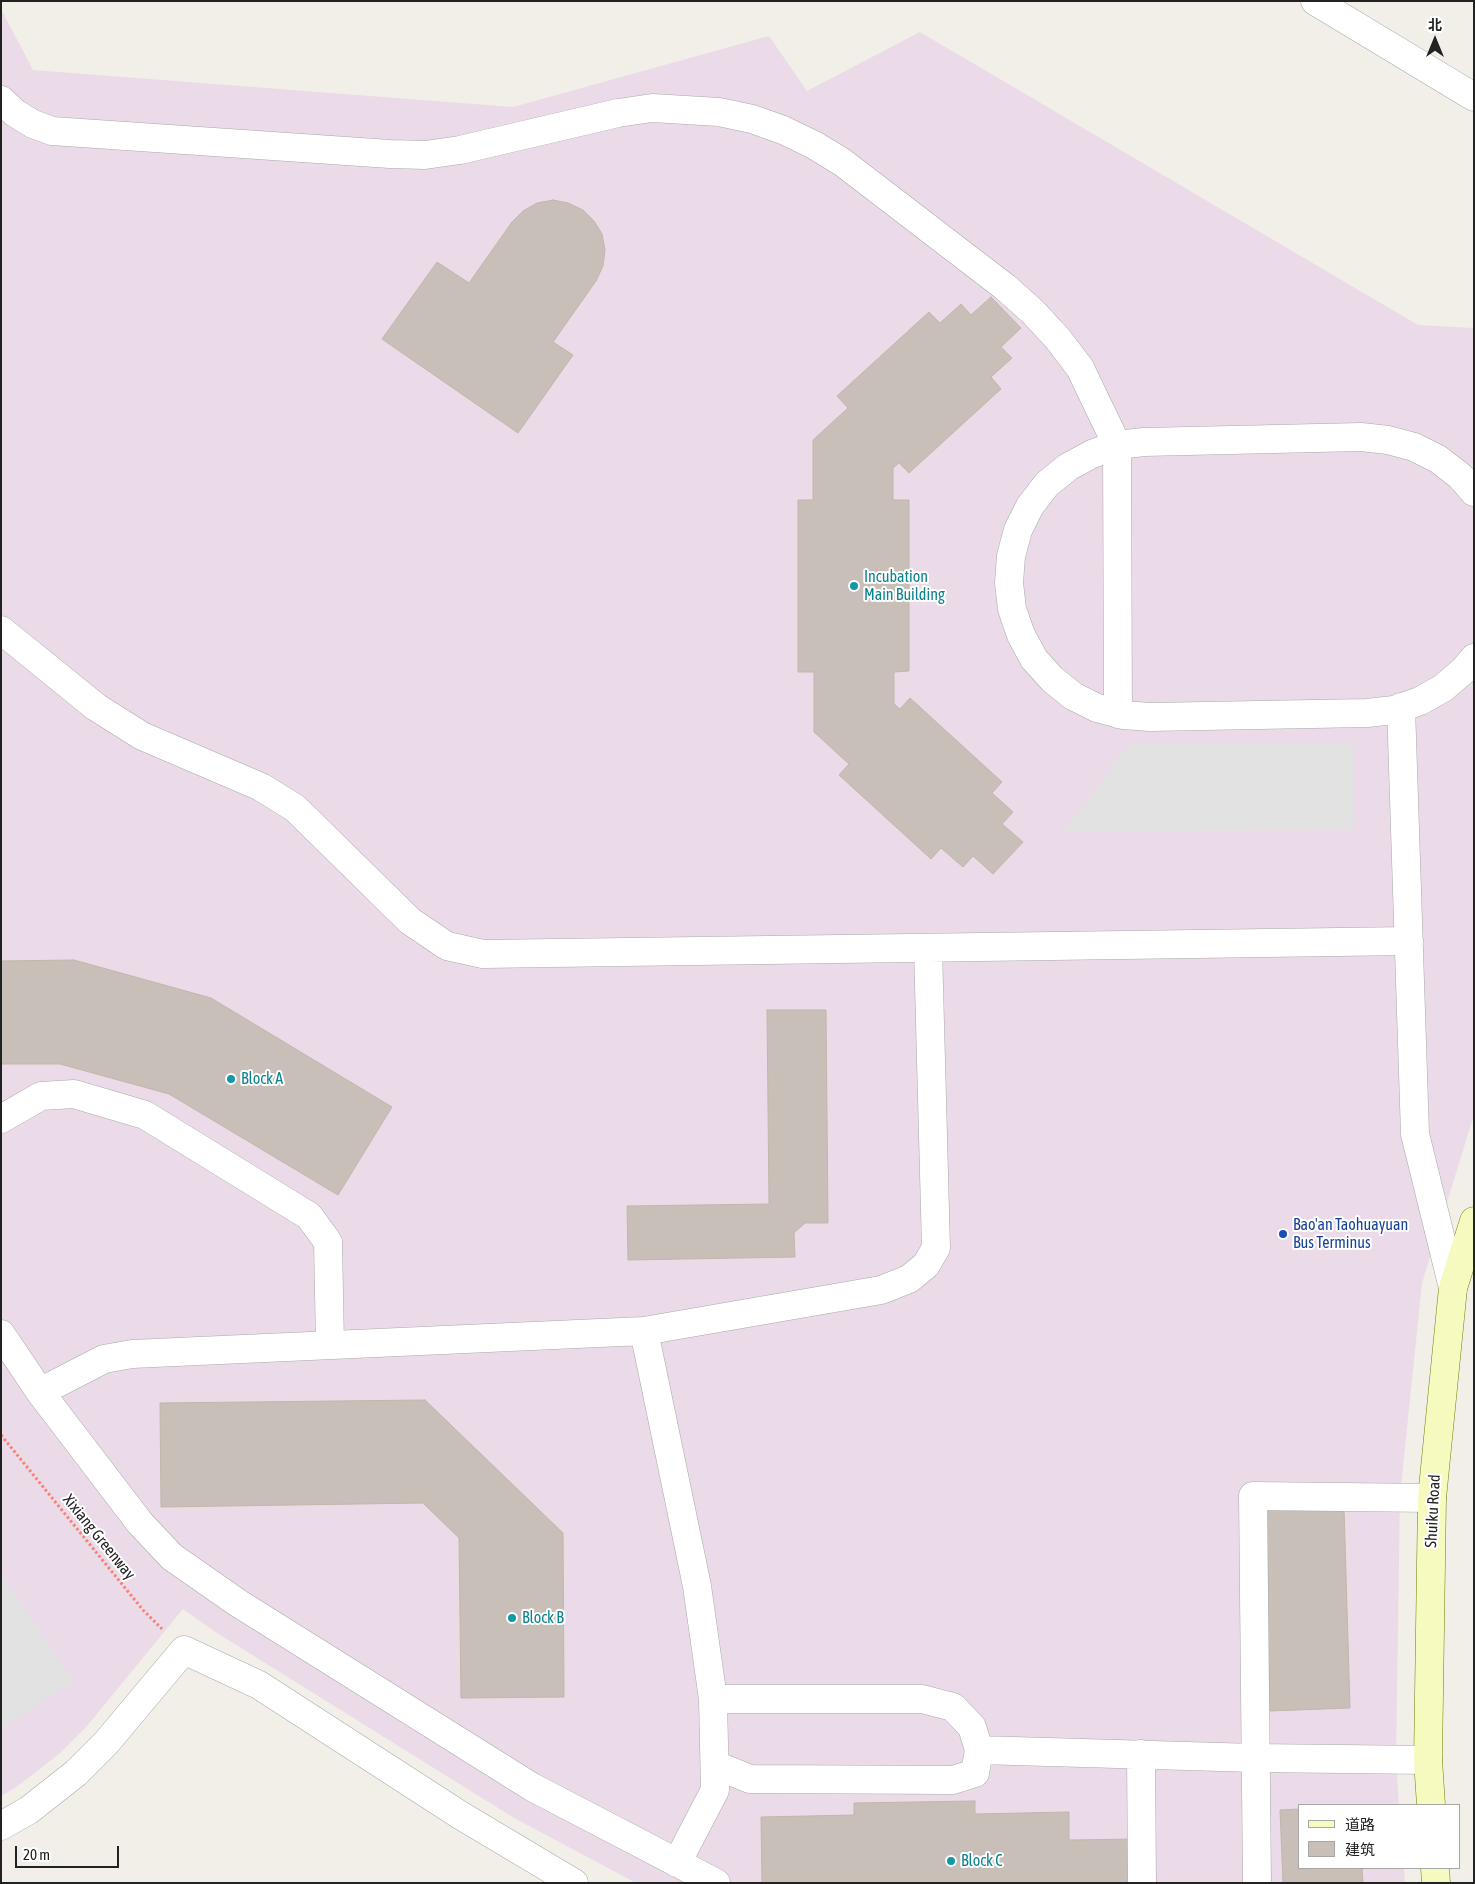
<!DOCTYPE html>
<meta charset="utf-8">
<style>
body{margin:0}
#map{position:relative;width:1475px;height:1884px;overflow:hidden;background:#f2efe9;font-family:"Asap Condensed","Noto Sans SC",sans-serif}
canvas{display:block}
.frame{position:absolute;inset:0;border:2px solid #222;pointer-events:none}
.legend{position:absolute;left:1298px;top:1804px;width:162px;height:65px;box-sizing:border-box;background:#fff;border:1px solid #a7a7a7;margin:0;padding:6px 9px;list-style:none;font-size:15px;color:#222}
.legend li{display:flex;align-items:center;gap:10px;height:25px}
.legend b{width:25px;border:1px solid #a7a7a7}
.north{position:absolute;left:1410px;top:15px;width:50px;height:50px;-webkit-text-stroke:4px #fff;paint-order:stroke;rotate:0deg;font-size:14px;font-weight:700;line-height:20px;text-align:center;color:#222}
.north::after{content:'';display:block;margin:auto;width:18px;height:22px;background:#222;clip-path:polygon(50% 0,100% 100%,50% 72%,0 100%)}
.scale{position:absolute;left:15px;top:1846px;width:104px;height:22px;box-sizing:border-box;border:2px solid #222;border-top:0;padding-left:6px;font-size:15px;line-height:18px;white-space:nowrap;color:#222;-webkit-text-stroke:4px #fff;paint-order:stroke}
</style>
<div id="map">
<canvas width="1475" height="1884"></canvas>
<div class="frame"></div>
<ul class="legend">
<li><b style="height:6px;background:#f7fabf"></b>道路</li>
<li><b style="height:14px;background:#c7bfb8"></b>建筑</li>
</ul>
<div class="north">北</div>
<div class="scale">20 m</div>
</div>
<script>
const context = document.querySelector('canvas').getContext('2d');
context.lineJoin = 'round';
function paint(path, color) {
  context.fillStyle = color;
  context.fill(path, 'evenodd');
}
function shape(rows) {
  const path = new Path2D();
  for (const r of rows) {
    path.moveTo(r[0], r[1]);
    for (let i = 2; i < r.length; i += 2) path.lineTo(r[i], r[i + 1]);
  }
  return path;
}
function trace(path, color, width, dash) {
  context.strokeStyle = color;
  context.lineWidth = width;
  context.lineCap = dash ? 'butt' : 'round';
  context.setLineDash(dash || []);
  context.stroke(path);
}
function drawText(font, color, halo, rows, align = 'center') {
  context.font = font + ' "Asap Condensed",sans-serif';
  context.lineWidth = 4;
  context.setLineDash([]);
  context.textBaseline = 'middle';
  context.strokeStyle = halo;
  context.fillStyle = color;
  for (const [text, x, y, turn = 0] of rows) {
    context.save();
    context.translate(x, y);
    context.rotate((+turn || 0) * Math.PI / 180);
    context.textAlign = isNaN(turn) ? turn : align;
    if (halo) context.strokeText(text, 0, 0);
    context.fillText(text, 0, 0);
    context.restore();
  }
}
paint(shape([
 [1,9,33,70,513,107,769,36,807,91,920,32,1418,325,1474,328,1474,1115,1422,1283,1400,1496,1396,1760,1399,1805,1299,1805,1299,1868,1404,1868,1405,1883,636,1883,514,1818,217,1633,183,1609,87,1726,59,1754,15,1788,1,1796]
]), '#ebdbe8');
paint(shape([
 [1353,743,1353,830,1064,831,1130,744],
 [1,1574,73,1681,1,1728]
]), '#e2e2e2');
const building = shape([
 [553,200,568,203,583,210,594,221,602,234,605,250,603,266,596,281,553,342,573,355,518,433,382,339,437,262,469,283,512,222,523,211,537,203,553,200],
 [991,297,1021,328,1001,347,1012,358,991,377,1001,389,909,473,899,463,893,468,893,500,909,500,909,671,894,672,894,704,900,709,910,698,1002,782,992,793,1013,812,1002,824,1023,842,993,874,973,856,963,867,941,848,931,859,839,775,849,764,814,732,814,672,798,672,798,500,813,500,813,440,848,408,837,396,929,312,940,323,961,304,971,315,991,297],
 [74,960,211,998,392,1107,338,1195,169,1094,60,1064,1,1064,1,961,74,960],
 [767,1010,826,1010,828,1223,805,1223,794,1233,795,1257,628,1260,627,1206,769,1204,767,1010],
 [425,1400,563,1533,564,1697,461,1698,459,1538,423,1503,161,1507,160,1403,425,1400],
 [1344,1508,1350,1708,1270,1711,1264,1510,1344,1508],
 [975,1801,975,1814,1069,1812,1069,1840,1139,1839,1140,1883,762,1883,761,1817,854,1815,854,1803,975,1801],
 [1299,1809,1299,1868,1362,1868,1363,1883,1283,1883,1280,1810,1299,1809]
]);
paint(building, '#c7bfb8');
trace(building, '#c4b6ab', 1);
const street = shape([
 [1315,1,1474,97],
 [1,100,15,113,33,124,52,131,390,154,425,155,460,150,618,113,652,108,719,112,752,119,783,130,814,145,842,162,1005,287,1033,312,1058,339,1080,368,1117,445,1118,714],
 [1474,492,1460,476,1438,459,1414,447,1388,440,1361,437,1144,442,1117,445,1092,454,1068,467,1047,484,1030,506,1018,530,1011,556,1009,583,1012,609,1021,635,1034,659,1052,679,1073,696,1097,708,1123,715,1150,717,1367,713,1394,710,1420,701,1443,688,1464,670,1474,658],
 [1,630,96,707,142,736,261,787,295,808,410,921,447,946,483,954,1409,941],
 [1401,707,1415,1134,1453,1288],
 [1,1119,41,1096,74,1094,145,1115,309,1216,328,1242,330,1344],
 [644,1331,697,1586,713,1699,715,1790,677,1863],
 [1,1334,40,1392,140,1523,172,1557,238,1603,532,1787,716,1883],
 [40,1392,104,1359,132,1354,644,1331,881,1290,909,1279,926,1265,936,1248,928,948],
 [713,1699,922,1699,953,1707,972,1727,979,1750],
 [1141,1754,1142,1883],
 [715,1765,750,1779,953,1780,975,1773,979,1750,1255,1758,1428,1760],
 [1,1826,29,1810,76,1773,106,1743,184,1650,259,1685,460,1815,574,1883],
 [1257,1883,1253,1496,1432,1498]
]);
const secondary = shape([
 [1431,1805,1428,1760,1432,1498,1453,1288,1474,1221],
 [1435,1868,1436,1883]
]);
trace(street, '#a9a9a9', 29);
trace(secondary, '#707d05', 29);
trace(shape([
 [1,1435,143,1610,162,1629]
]), '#fa8072', 3, [2.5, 2.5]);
trace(street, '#fff', 28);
trace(secondary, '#f7fabf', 28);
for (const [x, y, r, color] of [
 [854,586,5,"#0f9aa8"],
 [231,1079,5,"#0f9aa8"],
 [1283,1234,5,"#1a4fb4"],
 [512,1618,5,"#0f9aa8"],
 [951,1861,5,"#0f9aa8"]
]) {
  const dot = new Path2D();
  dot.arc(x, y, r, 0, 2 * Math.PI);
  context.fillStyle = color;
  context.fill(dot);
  trace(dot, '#fff', 2);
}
drawText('16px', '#0d838f', '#fff', [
 ["Incubation",864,577],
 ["Main Building",864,595],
 ["Block A",241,1079],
 ["Block B",522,1618],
 ["Block C",961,1861]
], 'left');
drawText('16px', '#164399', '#fff', [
 ["Bao'an Taohuayuan",1293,1225],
 ["Bus Terminus",1293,1243]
], 'left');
drawText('16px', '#222', '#fff', [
 ["Shuiku Road",1433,1511,-87],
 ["Xixiang Greenway",99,1537,51]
]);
</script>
